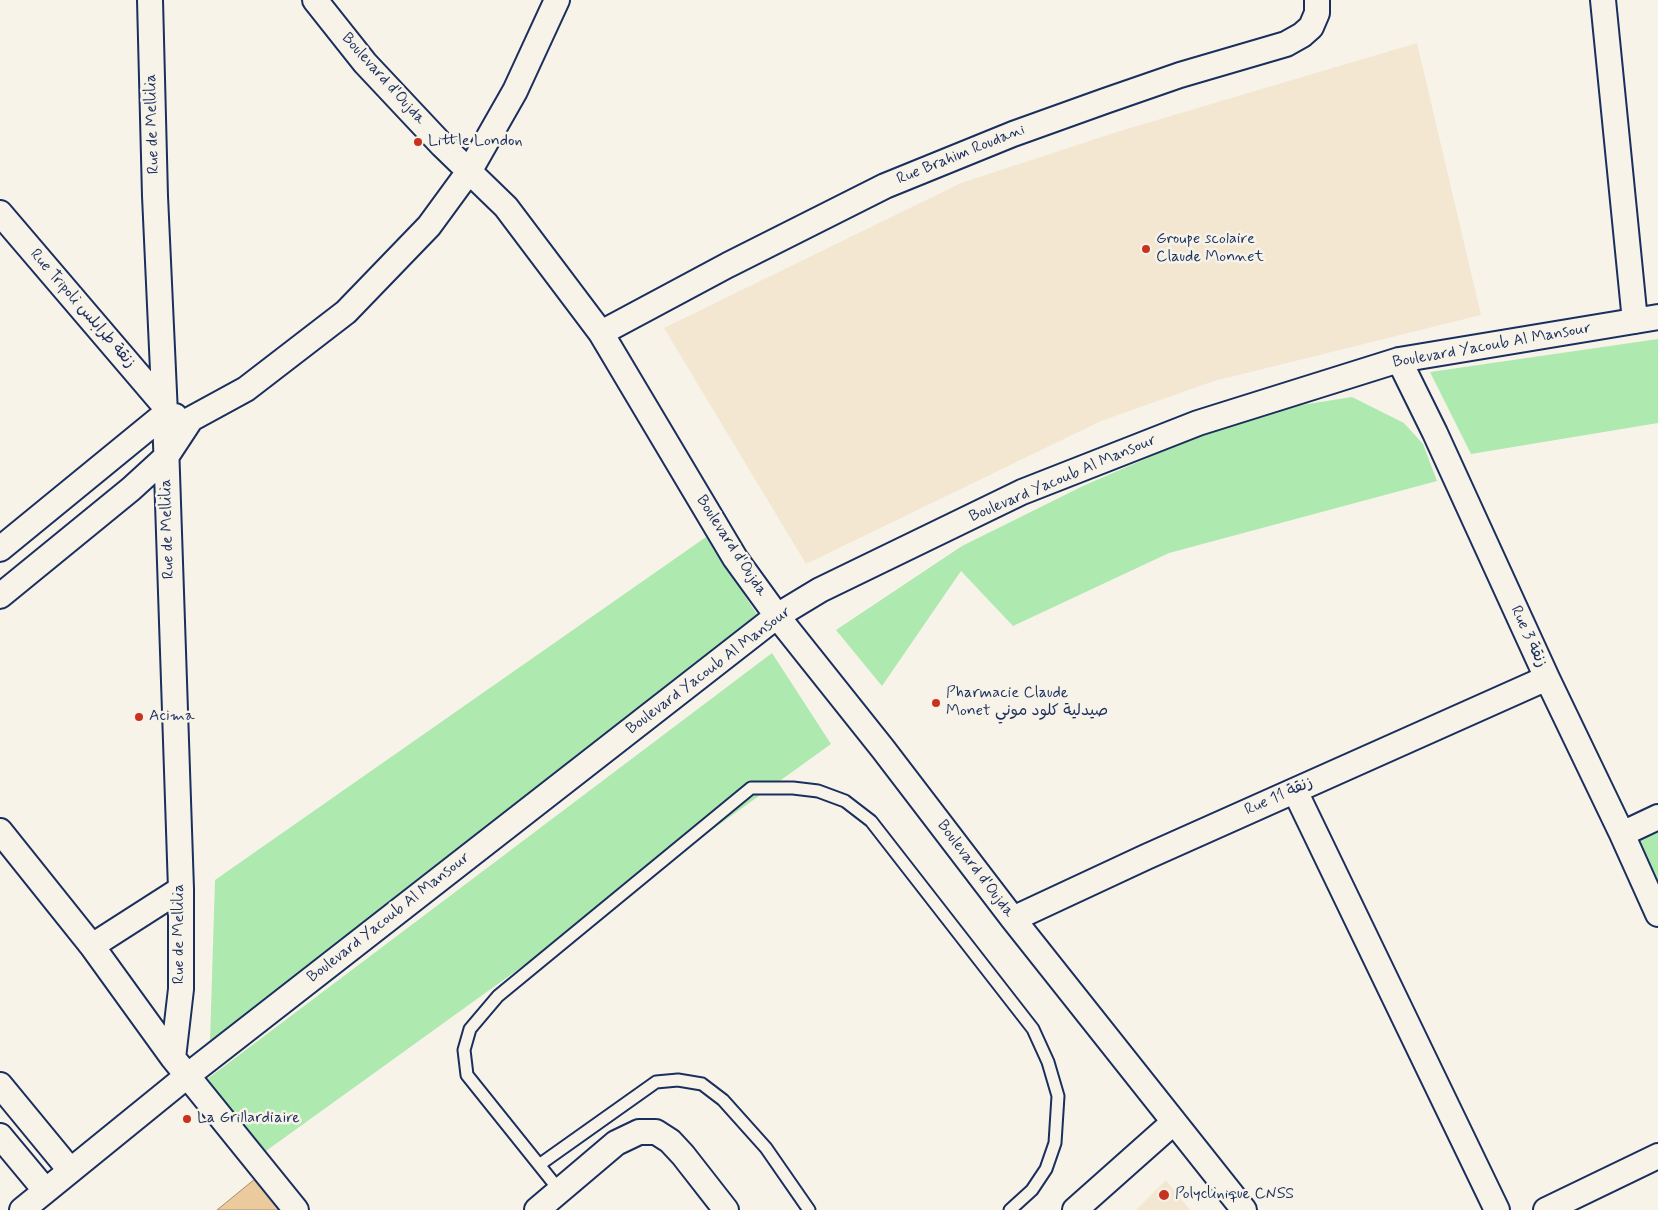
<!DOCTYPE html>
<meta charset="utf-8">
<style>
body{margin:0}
canvas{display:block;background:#f7f3e8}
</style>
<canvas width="1658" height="1210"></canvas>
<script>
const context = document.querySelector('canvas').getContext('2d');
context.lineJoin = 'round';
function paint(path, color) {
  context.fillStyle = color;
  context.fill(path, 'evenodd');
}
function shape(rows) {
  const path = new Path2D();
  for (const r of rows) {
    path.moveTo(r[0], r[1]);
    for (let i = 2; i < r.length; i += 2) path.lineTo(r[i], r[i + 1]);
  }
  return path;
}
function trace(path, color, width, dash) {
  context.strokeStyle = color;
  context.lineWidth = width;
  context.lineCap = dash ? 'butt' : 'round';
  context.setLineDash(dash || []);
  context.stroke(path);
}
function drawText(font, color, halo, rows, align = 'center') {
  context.font = font + ' Mynerve,"Playpen Sans Arabic",sans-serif';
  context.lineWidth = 5;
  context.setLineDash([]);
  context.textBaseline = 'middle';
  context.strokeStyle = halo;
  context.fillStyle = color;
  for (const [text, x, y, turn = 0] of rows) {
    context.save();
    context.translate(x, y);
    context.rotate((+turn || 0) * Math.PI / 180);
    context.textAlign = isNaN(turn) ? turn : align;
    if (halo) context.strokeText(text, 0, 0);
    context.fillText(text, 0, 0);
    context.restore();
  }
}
paint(shape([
 [1417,43,1481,315,1214,381,1101,421,806,564,664,328,961,183,1120,131],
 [1166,1180,1190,1210,1136,1210]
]), '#f3e7d2');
paint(shape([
 [1658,339,1658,423,1471,454,1430,372],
 [1352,397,1404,423,1423,444,1437,481,1169,553,1013,626,961,571,882,686,836,630,962,546,1083,486,1251,413],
 [706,537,762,622,210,1042,215,880],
 [772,653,831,744,259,1156,206,1080],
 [1658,817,1658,914,1622,834]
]), '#aeeab0');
const building = shape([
 [261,1174,289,1210,217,1210,261,1174]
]);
paint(building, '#ebcb9d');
trace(building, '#a48e6e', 1);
const lane = shape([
 [539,1165,656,1082,678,1080,702,1084,723,1100,766,1148,809,1210],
 [560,1191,467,1075,464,1050,470,1029,498,996,751,788,793,788,818,791,845,801,871,821,1033,1029,1048,1062,1058,1096,1055,1143,1046,1169,1032,1190,1010,1210]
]);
const street = shape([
 [150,0,155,196,165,414,181,889,181,989,173,1058],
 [315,0,365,63,442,145,506,207,601,333,735,558,777,616,883,749,1013,919,1244,1210],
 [1603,0,1635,321],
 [0,213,164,405],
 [601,333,728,265,885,186,1013,134,1105,101,1180,75,1286,44,1302,35,1311,27,1317,13,1317,0],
 [1399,360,1435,433,1547,678,1622,834,1658,914],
 [0,549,165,414,175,416],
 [0,596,131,489,166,457,191,419,246,389,346,312,429,226,470,170,515,91,557,0],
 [1295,791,1497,1210],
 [0,831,92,946,173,1058,296,1210],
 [1622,834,1658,817],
 [1013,919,1146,857,1547,678],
 [92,946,181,889],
 [0,1085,70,1170],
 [0,1136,45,1190],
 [22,1210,187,1076,777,616,820,590,1022,492,1198,423,1399,360,1658,317],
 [537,1210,616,1143,639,1132,656,1132,670,1141,683,1155,726,1210],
 [1075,1210,1174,1122],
 [1546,1210,1658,1156]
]);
trace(lane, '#1b2f5e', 15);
trace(street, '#1b2f5e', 28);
trace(lane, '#f7f3e8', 11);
trace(street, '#f7f3e8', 24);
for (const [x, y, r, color] of [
 [418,142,5,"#c8321e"],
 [1146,249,5,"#c8321e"],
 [936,703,5,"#c8321e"],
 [139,717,5,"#c8321e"],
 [187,1119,5,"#c8321e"],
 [1164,1195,6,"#c8321e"]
]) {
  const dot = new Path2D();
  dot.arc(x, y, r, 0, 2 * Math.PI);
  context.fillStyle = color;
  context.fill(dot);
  trace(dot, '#f7f3e8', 2);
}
drawText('16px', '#1b2f5e', '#f7f3e8', [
 ["Boulevard d'Oujda",383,79,48],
 ["Rue de Mellilia",153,124,-92],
 ["Rue Brahim Roudani",961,155,-22],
 ["Rue Tripoli زنقة طرابلس",82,309,49],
 ["Boulevard Yacoub Al Mansour",1492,346,-10],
 ["Boulevard Yacoub Al Mansour",1063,479,-23],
 ["Rue de Mellilia",168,529,-92],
 ["Boulevard d'Oujda",731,546,57],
 ["Rue 3 زنقة",1528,637,65],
 ["Boulevard Yacoub Al Mansour",709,671,-37],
 ["Rue 11 زنقة",1279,797,-24],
 ["Boulevard d'Oujda",975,869,53],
 ["Boulevard Yacoub Al Mansour",389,918,-38],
 ["Rue de Mellilia",180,934,-90]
]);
drawText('16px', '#1b2f5e', '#f7f3e8', [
 ["Little London",428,142],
 ["Groupe scolaire",1156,240],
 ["Claude Monnet",1156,258],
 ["Pharmacie Claude",946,694],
 ["Monet صيدلية كلود موني",946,712],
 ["Acima",149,717],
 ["La Grillardiaire",197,1119],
 ["Polyclinique CNSS",1175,1195]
], 'left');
</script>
